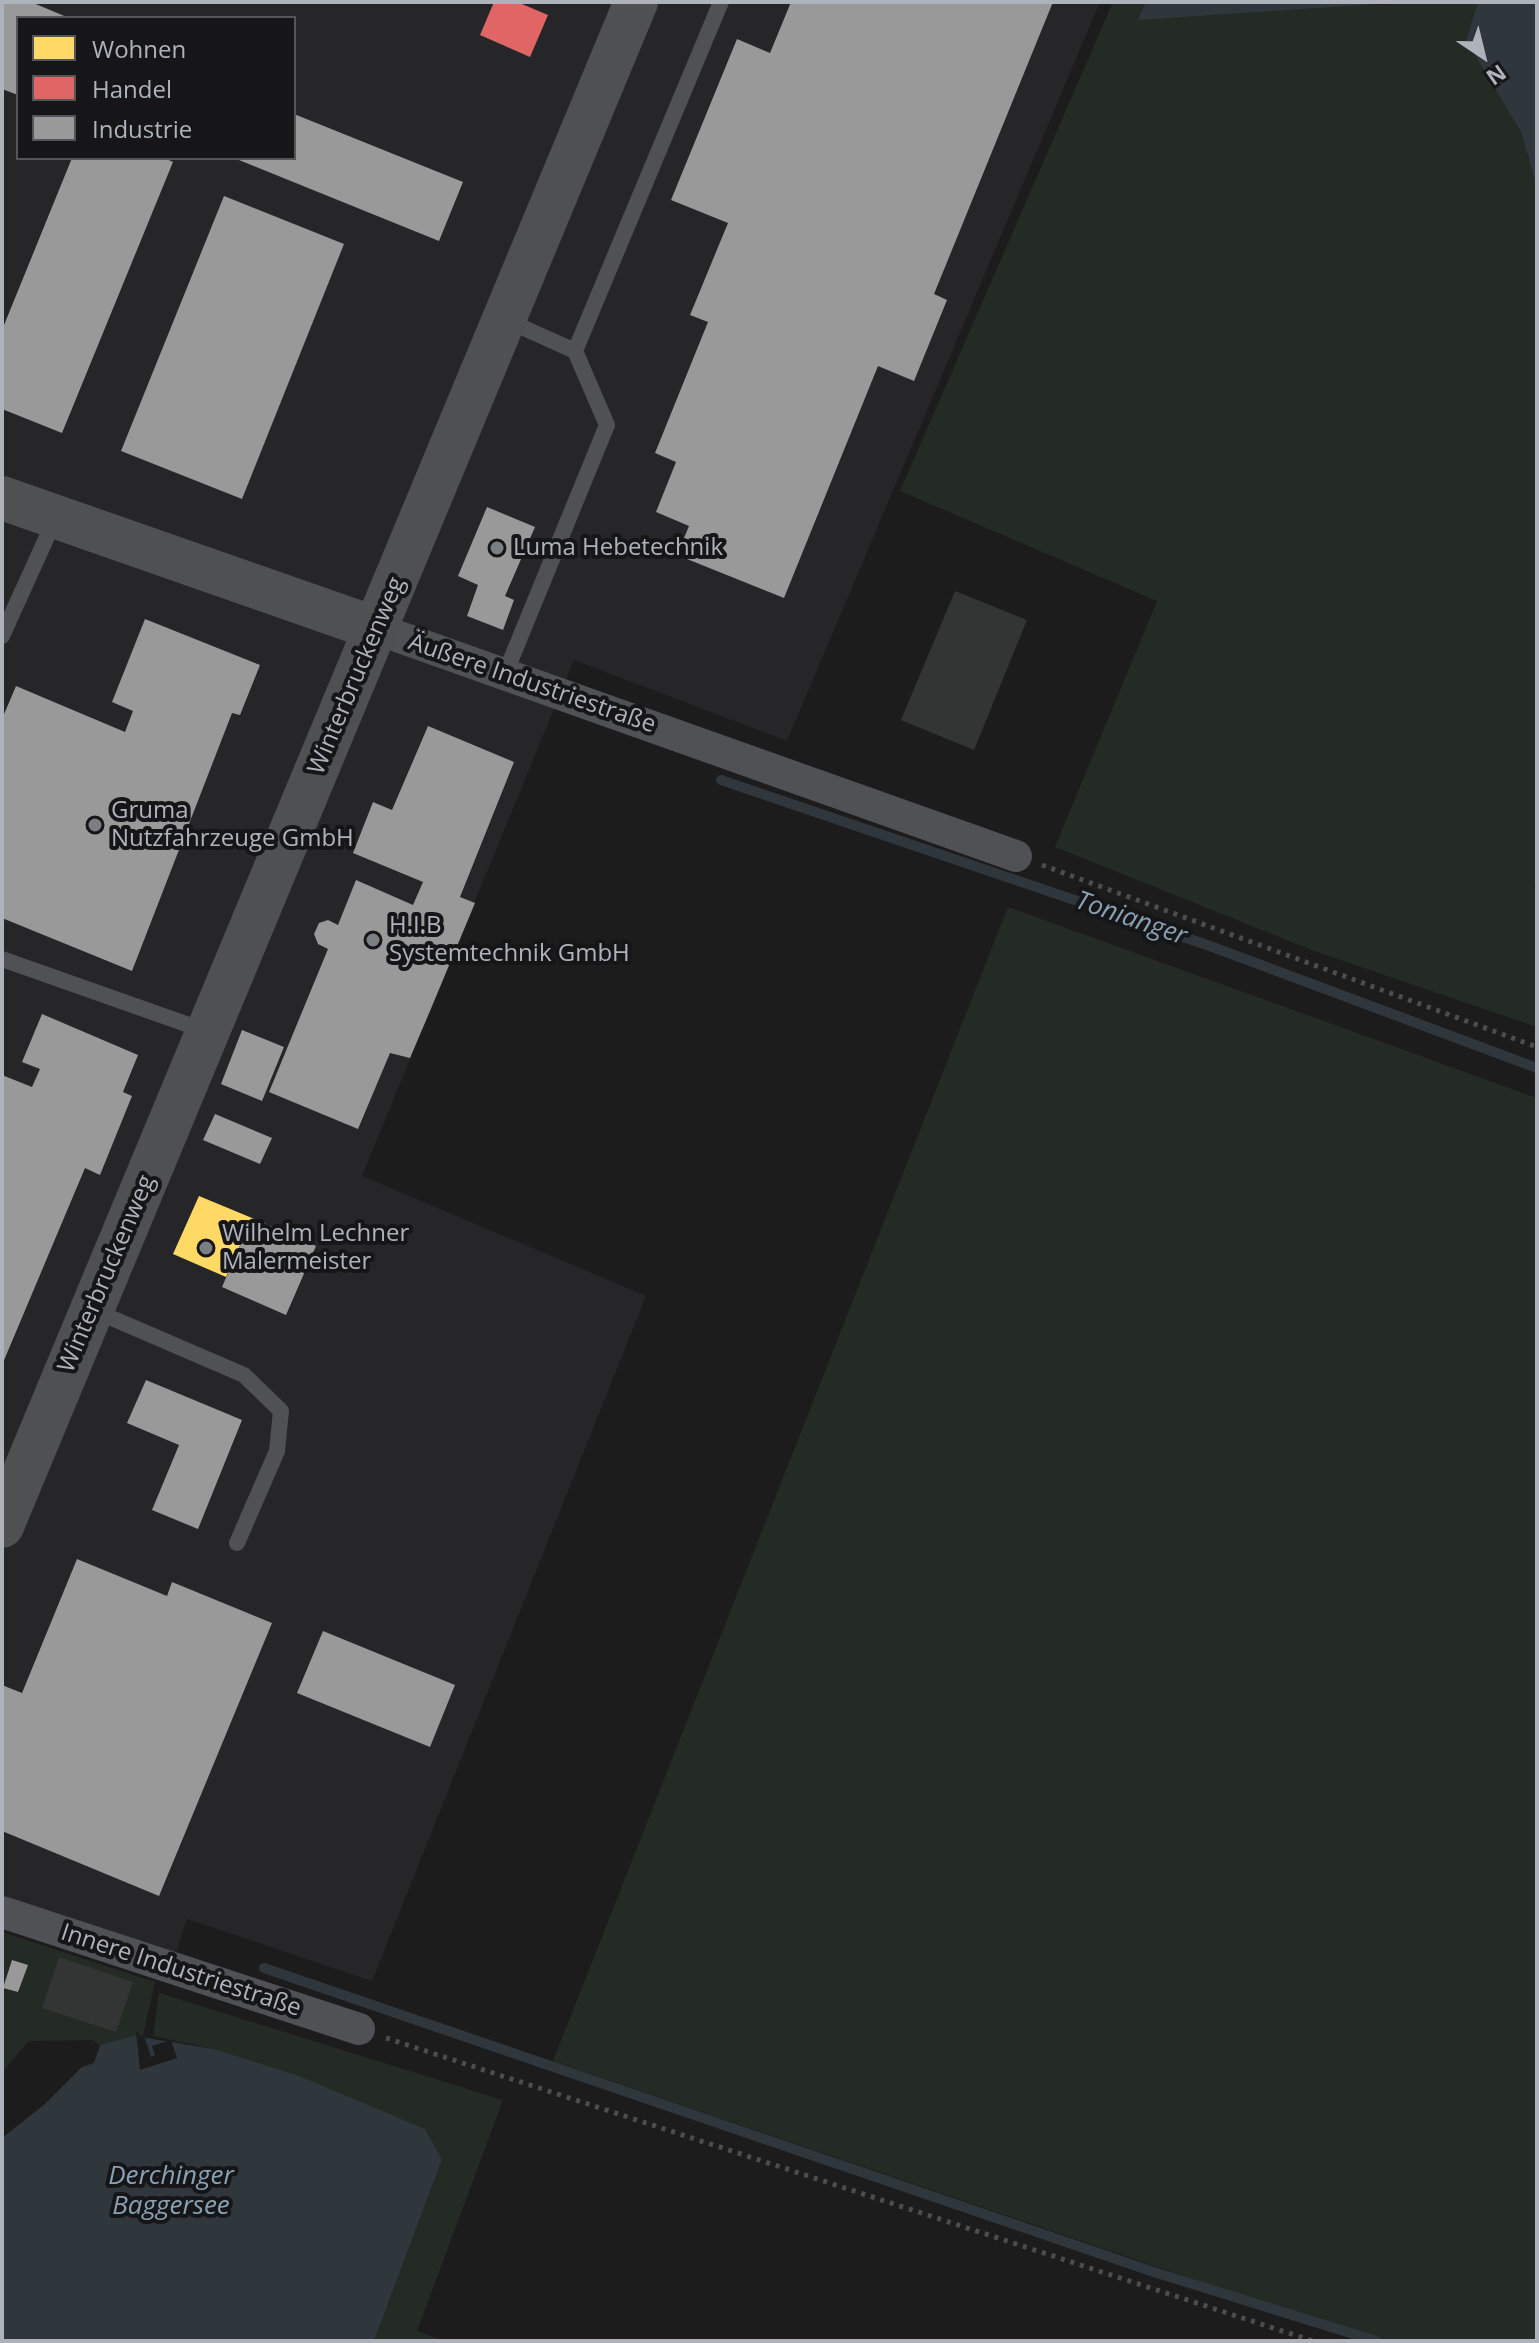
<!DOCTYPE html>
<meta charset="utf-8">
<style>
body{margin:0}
#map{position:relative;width:1539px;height:2343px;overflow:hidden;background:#1c1c1c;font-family:"Open Sans",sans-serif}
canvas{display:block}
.frame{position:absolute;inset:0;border:4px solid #aeb3bb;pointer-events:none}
.legend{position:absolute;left:16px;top:16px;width:280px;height:144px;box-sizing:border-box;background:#161618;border:2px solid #535559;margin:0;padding:10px 14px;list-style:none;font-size:24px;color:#aeb3bb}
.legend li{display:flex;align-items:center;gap:16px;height:40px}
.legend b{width:40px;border:2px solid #535559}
.north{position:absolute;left:1443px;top:16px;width:80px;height:80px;-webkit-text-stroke:6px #161618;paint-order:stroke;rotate:145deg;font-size:22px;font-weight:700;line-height:32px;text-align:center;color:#aeb3bb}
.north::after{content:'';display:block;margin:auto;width:28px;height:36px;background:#aeb3bb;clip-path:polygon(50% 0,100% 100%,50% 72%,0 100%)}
</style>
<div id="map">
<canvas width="1539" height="2343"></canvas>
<div class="frame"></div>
<ul class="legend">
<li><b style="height:22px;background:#ffd966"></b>Wohnen</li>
<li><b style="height:22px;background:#e06666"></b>Handel</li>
<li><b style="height:22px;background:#999"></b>Industrie</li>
</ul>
<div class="north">N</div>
</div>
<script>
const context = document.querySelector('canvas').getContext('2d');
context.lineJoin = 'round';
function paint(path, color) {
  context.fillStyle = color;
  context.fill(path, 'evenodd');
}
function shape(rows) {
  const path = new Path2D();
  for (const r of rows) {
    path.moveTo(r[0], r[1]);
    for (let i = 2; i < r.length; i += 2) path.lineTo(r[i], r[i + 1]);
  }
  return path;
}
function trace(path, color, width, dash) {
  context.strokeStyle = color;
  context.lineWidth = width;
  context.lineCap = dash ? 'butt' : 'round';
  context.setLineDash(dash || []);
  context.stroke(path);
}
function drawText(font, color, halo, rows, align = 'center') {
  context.font = font + ' "Open Sans",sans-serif';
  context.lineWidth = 8;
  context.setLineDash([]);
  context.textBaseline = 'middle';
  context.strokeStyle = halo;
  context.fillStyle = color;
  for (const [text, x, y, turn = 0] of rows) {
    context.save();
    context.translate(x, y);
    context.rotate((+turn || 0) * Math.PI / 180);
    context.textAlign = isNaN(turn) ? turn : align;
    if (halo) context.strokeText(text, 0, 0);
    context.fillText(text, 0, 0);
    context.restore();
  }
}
paint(shape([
 [2,2,1100,2,787,741,574,660,362,1176,646,1296,372,1981,187,1919,176,1952,2,1896],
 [18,18,294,18,294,158,18,158]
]), '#262628');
paint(shape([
 [1113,2,1146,2,1137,19,1328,6,1478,2,1466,40,1521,132,1537,188,1537,882,1534,887,1537,892,1537,1027,1314,951,1055,847,1157,601,900,491],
 [1008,907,1537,1098,1537,2341,1375,2341,553,2061],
 [2,1932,155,1982,143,2036,100,2045,93,2040,29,2041,2,2072],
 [159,1993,503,2100,417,2331,445,2341,374,2341,442,2161,214,2049,153,2036]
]), '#242a24');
paint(shape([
 [1146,2,1407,2,1137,20],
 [1478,2,1537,2,1537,188,1521,132,1466,40],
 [134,2036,214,2049,299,2076,425,2129,442,2160,374,2341,2,2341,2,2138,45,2104,82,2067,94,2063,100,2045]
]), '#2f373d');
paint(shape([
 [136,2032,145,2038,151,2057,155,2055,152,2046,171,2040,177,2058,140,2070]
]), '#1c1c1c');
paint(shape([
 [199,1196,252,1218,226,1277,173,1254]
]), '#ffd966');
paint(shape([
 [494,2,517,2,548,15,530,57,480,35]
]), '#e06666');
paint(shape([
 [2,2,31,2,69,18,18,18,18,95,2,89],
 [791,2,1053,2,934,294,947,300,914,381,878,366,784,598,677,555,689,526,656,512,676,462,655,453,708,322,690,315,728,223,671,200,737,39,770,53],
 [294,114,463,182,439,241,234,158,294,158],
 [72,158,164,158,173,162,62,433,2,409,2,330],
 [224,196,344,244,242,499,121,451],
 [487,507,535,527,505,596,514,600,503,630,467,616,478,585,458,576],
 [145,619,260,665,240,715,232,713,132,971,2,918,2,719,16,686,125,732,133,711,112,702],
 [428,726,514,762,460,897,475,903,430,1011,410,1058,390,1053,358,1129,269,1092,328,949,318,944,314,934,319,923,328,920,338,925,356,880,413,905,423,882,353,853,373,802,392,810],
 [42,1014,138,1055,123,1092,132,1096,100,1175,85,1168,2,1365,2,1075,32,1087,40,1069,22,1062],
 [242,1030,284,1047,262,1101,221,1084],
 [215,1114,272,1138,260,1164,203,1140],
 [252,1218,316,1246,286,1315,222,1287],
 [146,1380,242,1420,198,1529,152,1510,179,1445,127,1423],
 [77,1559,167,1596,172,1582,272,1623,159,1896,2,1831,2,1685,22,1693],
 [323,1631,455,1685,430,1747,297,1693],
 [12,1960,28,1965,18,1992,3,1988]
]), '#999');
trace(shape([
 [721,780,1210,946,1537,1068],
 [264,1968,1154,2272,1376,2341]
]), '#2f373d', 10);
paint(shape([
 [955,591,1027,620,974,750,901,720],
 [59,1957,133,1982,116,2032,42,2008]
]), '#333434');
trace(shape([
 [1042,865,1537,1047],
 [386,2038,1313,2341]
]), '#4c4d4f', 5, [4, 6]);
trace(shape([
 [506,320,575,351,721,2],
 [2,636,56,517],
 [505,674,607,425,575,351],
 [2,959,206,1031],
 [93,1310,244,1375,281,1411,277,1451,237,1543]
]), '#505154', 16);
trace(shape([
 [377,629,1016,856],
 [2,1912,359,2029]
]), '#505154', 32);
trace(shape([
 [2,498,377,629],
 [2,1526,636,2]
]), '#4f5052', 44);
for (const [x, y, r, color] of [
 [497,548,8,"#7b7e83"],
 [95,825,8,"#7b7e83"],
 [373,940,8,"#7b7e83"],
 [206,1248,8,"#7b7e83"]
]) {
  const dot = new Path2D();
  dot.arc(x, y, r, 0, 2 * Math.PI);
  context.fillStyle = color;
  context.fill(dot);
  trace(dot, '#161618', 3);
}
drawText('24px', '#aeb3bb', '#161618', [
 ["Luma Hebetechnik",513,548],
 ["Gruma",111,811],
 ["Nutzfahrzeuge GmbH",111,839],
 ["H.I.B",389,926],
 ["Systemtechnik GmbH",389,954],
 ["Wilhelm Lechner",222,1234],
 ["Malermeister",222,1262]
], 'left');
drawText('24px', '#aeb3bb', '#161618', [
 ["Winterbruckenweg",357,676,-67],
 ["Äußere Industriestraße",532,684,19],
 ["Winterbruckenweg",107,1274,-67],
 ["Innere Industriestraße",181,1971,18]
]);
drawText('italic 26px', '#89a1b3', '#161618', [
 ["Tonianger",1131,919,19],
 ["Derchinger",171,2177],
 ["Baggersee",171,2207]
]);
</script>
